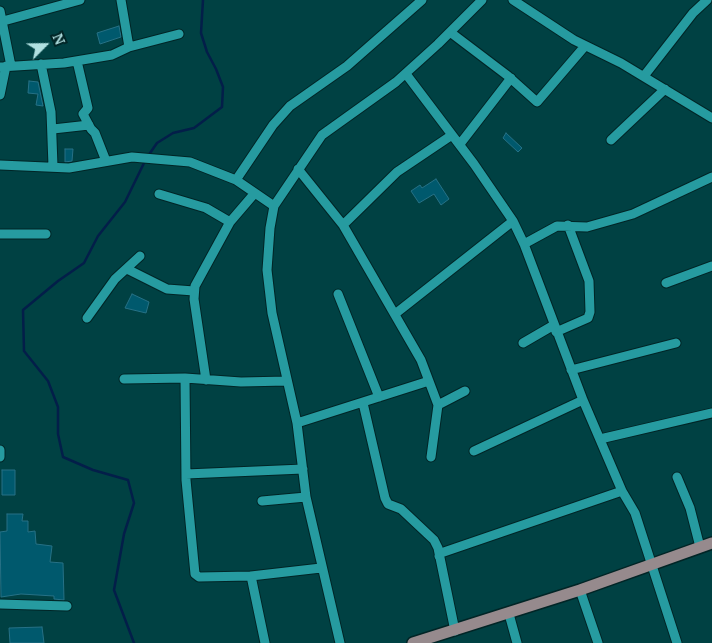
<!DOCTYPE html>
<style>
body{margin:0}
#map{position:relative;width:712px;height:643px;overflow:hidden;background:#004143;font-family:"PT Serif",serif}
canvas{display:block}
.north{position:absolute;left:20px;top:20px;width:50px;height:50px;-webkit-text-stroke:4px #012526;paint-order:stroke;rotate:67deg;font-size:14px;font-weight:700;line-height:20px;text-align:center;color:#b0e0e1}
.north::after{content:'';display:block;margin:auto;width:18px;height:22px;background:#b0e0e1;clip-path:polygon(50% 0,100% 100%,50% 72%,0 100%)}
</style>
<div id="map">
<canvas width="712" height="643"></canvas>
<div class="north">N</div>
</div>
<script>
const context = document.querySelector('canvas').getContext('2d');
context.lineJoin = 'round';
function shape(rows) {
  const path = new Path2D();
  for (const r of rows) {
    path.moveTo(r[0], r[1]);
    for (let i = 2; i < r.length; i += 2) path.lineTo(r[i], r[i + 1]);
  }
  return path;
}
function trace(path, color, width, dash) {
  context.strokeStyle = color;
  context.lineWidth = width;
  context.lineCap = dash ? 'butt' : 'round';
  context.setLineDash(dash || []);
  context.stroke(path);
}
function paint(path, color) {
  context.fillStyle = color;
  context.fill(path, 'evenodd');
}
trace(shape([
 [148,156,157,143,173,133,194,128,222,107,223,87,216,69,207,52,201,33,203,0],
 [134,643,114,590,124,534,134,503,128,480,93,470,63,457,58,434,58,407,48,381,24,351,23,310,58,281,84,263,98,236,125,202,145,161]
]), '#031e49', 2.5);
const building = shape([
 [119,26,121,37,100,44,97,33,119,26],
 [29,81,38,82,43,106,36,105,38,94,28,93,29,81],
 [506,133,522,148,518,152,503,138,506,133],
 [65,149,73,149,72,161,65,162,65,149],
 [436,179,449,199,441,205,434,194,419,203,411,191,420,185,422,188,436,179],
 [132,294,149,302,146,313,125,308,132,294],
 [2,470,15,470,15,495,2,495,2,470],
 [7,514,23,514,22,521,28,521,28,532,35,531,36,544,52,546,50,562,63,563,64,600,54,599,54,596,21,594,1,597,0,532,7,531,7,514],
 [42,627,44,643,10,643,9,628,42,627]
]);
paint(building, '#00596d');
trace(building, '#267186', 1);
const minor = shape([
 [121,0,129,47],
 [513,0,574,40,621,63,712,118],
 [0,11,11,66],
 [0,22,80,0],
 [450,32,508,76,537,102,585,46],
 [77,61,88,108,83,114,91,129,95,133,106,161],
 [41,64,51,112,53,166],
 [0,67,64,63,112,55,129,47,179,34],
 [406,74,474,164,513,221,524,244,583,400,622,491,635,513,677,643],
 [644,76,693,13,707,0],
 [0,95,6,66],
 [53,129,89,125],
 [611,140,665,89],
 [460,144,511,78],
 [0,165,69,168,132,157,190,162,236,180,274,206],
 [298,169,343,225,421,360,438,405,431,457],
 [236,180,273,125,290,106,347,66,422,0],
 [159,194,206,208,230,222],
 [343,225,397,172,452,135],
 [0,234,46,234],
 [524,244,557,226,587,227,633,214,712,177],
 [127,269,167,289,194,291],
 [666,283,712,266],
 [338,294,379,397],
 [395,314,513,221],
 [87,318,115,279,140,256],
 [556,332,588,318,590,312,589,281,568,225],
 [523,343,554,325],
 [571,370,676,343],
 [185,378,186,480,195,574,199,577,251,576,321,568],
 [124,379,185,378,241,382,287,381],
 [206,380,194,299,195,286,230,222,254,194],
 [363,403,385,498,388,504,401,509,434,540,438,548,455,631],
 [438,405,465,391],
 [297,423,429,381],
 [600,439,712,413],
 [0,450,0,457],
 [474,451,583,400],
 [186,474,303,469],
 [677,477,690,508,700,547],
 [262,501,306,497],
 [439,556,441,553,622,491],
 [251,576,265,643],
 [580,590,598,643],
 [0,604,67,606],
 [509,614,517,643],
 [340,643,306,497,297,423,272,313,267,270,270,228,274,206,322,135,396,82,438,44,482,0]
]);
const major = shape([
 [413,643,580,590,712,543]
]);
trace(minor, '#012526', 11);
trace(major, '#012526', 14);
trace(minor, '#269ba0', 9);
trace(major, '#968a8d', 11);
</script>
